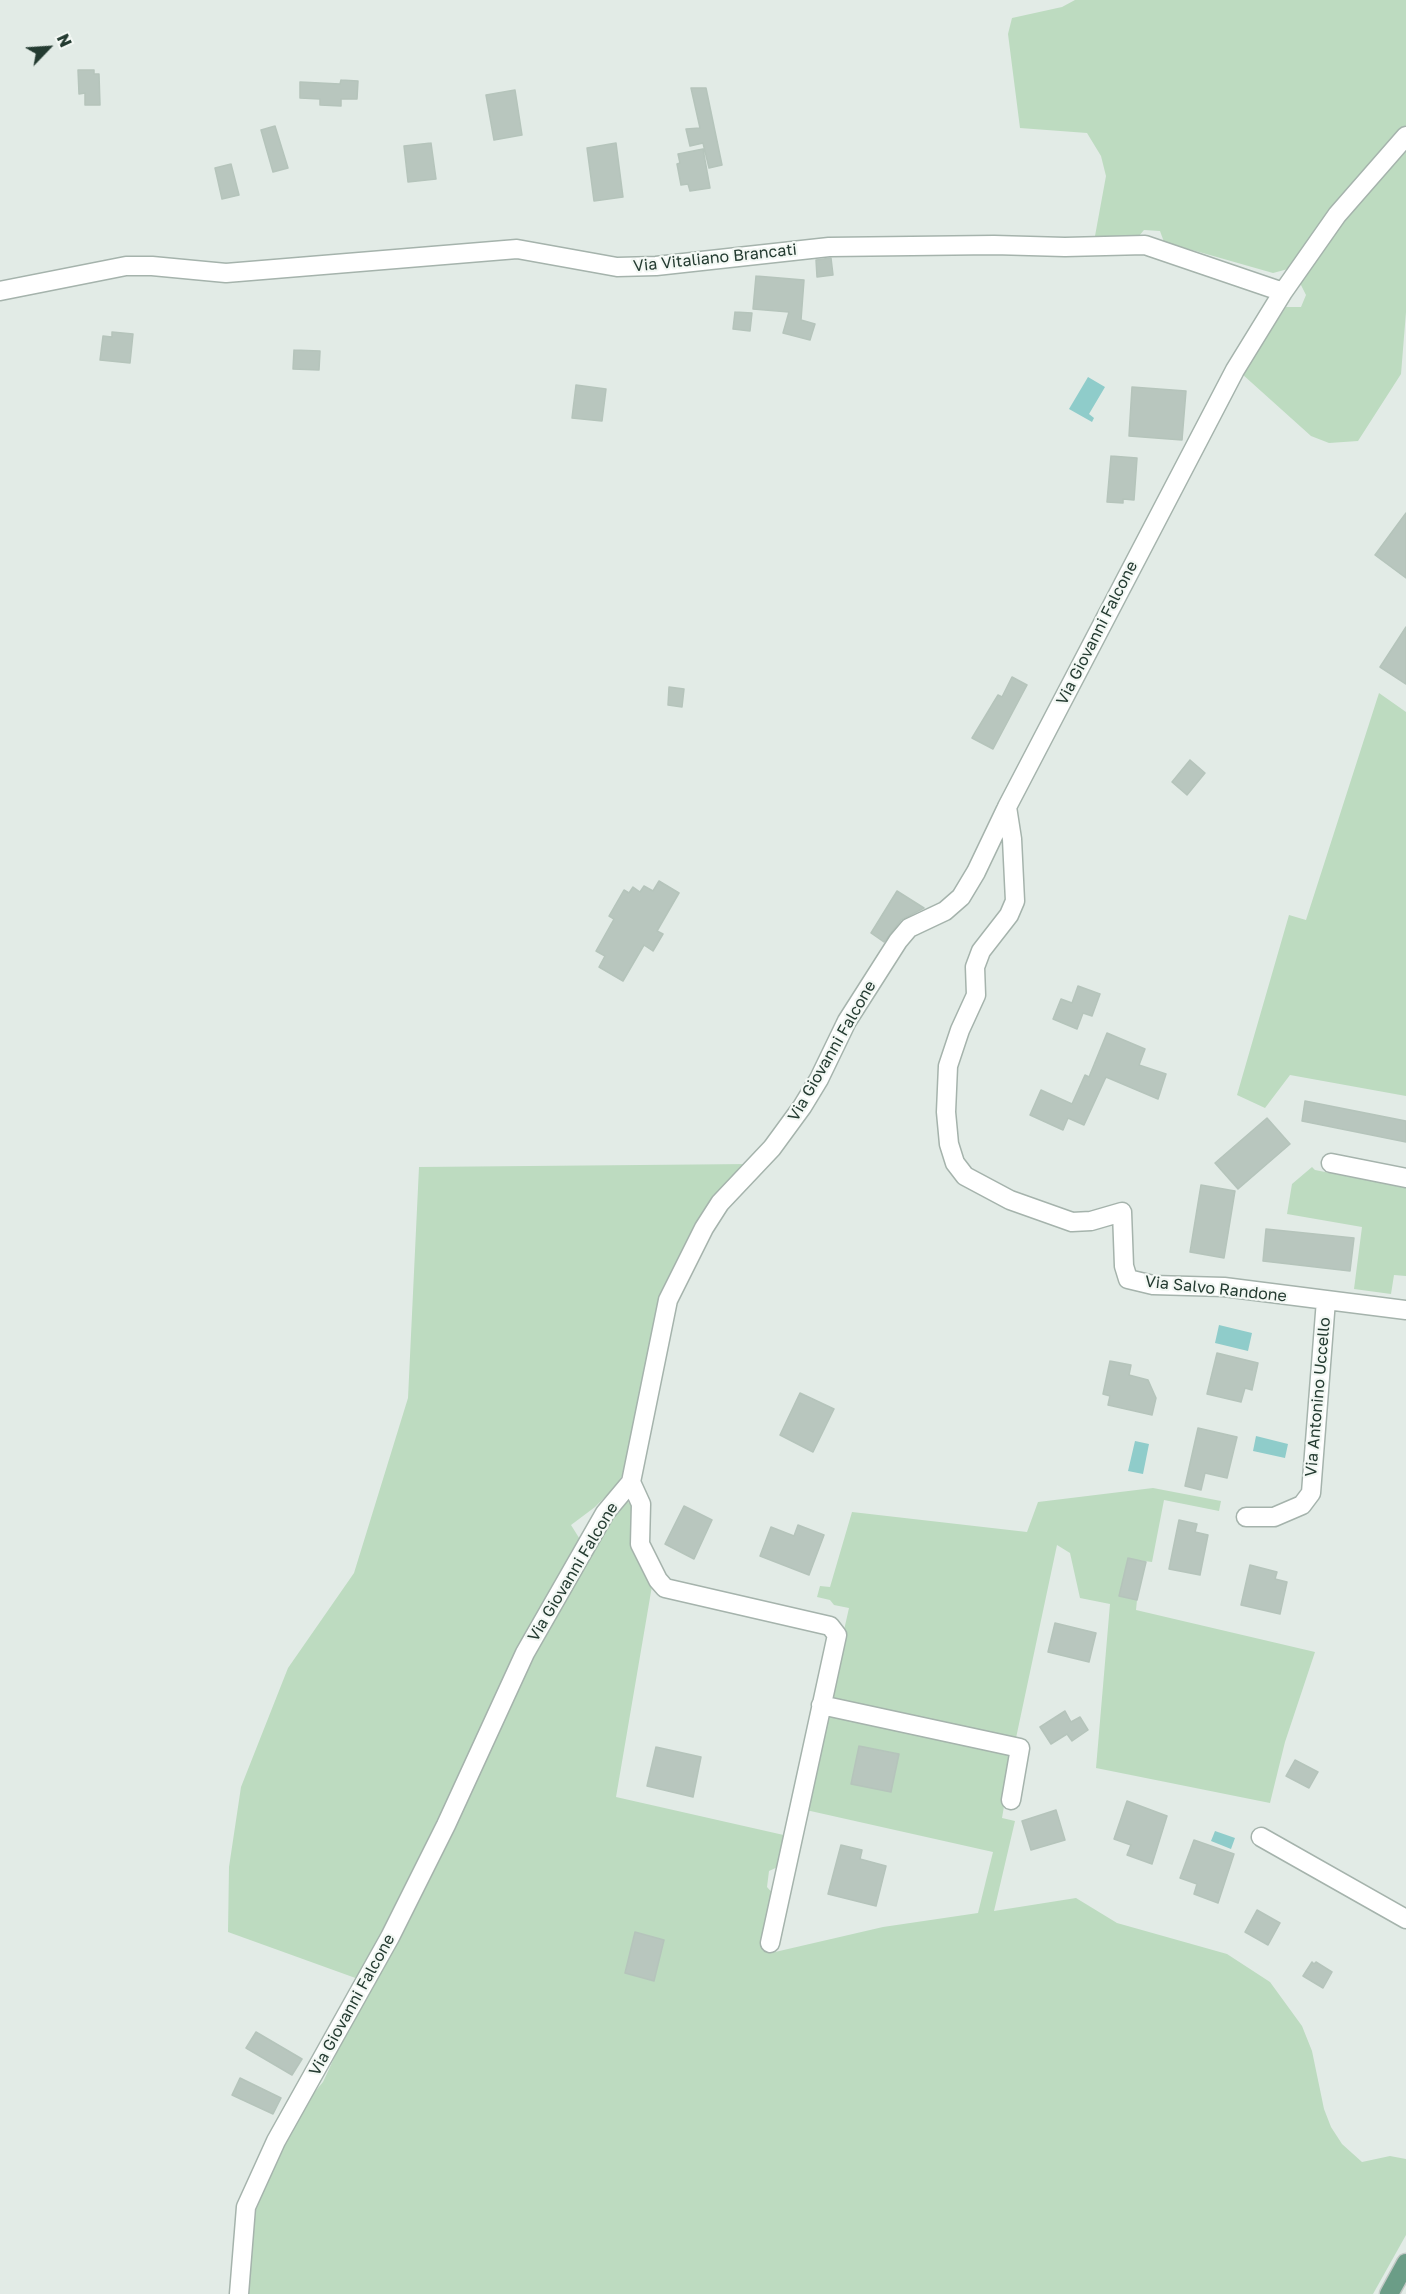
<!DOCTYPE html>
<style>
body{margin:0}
#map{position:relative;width:1406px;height:2294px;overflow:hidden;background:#e2ebe6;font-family:"Golos Text",sans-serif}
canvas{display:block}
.north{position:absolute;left:18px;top:18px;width:60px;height:60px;-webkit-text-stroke:4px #f3f8f4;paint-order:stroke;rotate:65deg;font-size:16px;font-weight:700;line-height:24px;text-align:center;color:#243b31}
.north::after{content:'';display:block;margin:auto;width:21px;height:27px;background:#243b31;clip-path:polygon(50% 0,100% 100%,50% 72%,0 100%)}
</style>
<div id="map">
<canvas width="1406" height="2294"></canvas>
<div class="north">N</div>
</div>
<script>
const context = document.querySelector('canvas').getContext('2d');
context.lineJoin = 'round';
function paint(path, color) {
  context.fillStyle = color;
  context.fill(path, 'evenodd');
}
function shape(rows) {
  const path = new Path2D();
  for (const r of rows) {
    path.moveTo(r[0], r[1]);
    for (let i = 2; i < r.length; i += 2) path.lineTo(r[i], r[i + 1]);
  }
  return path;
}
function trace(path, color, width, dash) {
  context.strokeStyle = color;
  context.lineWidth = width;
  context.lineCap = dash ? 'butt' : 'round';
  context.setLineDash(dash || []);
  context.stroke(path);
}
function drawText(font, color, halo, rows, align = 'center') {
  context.font = font + ' "Golos Text",sans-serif';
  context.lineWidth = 4.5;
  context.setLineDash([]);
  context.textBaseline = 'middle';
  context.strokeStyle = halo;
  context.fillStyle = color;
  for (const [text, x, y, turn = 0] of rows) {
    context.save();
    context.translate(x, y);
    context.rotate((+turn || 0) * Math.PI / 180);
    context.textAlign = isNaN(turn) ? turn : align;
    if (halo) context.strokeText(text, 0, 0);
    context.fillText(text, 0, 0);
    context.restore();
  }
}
paint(shape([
 [1075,0,1406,0,1406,125,1344,194,1288,269,1273,273,1164,242,1160,231,1144,230,1139,236,1095,236,1106,176,1101,156,1087,133,1020,128,1008,34,1012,18,1062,7],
 [1406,142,1406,312,1401,374,1358,441,1329,443,1311,436,1242,374,1286,307,1301,307,1306,295,1300,283,1345,216],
 [1379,693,1406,712,1406,1096,1290,1075,1265,1108,1237,1095,1289,915,1306,920],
 [750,1164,692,1233,626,1469,616,1486,595,1507,571,1525,581,1541,361,1980,228,1932,229,1867,241,1787,288,1668,354,1573,408,1398,419,1167],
 [1312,1167,1315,1170,1406,1188,1406,1276,1394,1275,1391,1294,1354,1289,1362,1227,1287,1214,1292,1184],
 [1153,1488,1221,1501,1219,1511,1164,1500,1152,1562,1128,1559,1119,1596,1137,1600,1136,1610,1315,1652,1285,1742,1270,1803,1096,1768,1110,1604,1080,1598,1070,1553,1057,1545,1016,1738,834,1700,830,1692,849,1608,834,1605,830,1600,817,1597,820,1586,830,1587,852,1512,1027,1532,1038,1502],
 [627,1501,634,1507,636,1549,644,1574,652,1586,616,1797,788,1836,782,1865,769,1871,767,1887,775,1896,764,1952,775,1952,883,1927,978,1913,993,1852,806,1810,827,1713,1013,1753,1002,1818,1015,1821,994,1911,1076,1898,1117,1923,1227,1954,1270,1982,1302,2026,1312,2051,1324,2109,1331,2127,1342,2144,1362,2162,1390,2156,1406,2159,1406,2235,1373,2294,244,2294,251,2216,259,2191,307,2101,323,2082,342,2041,450,1834,536,1653,599,1539,623,1502]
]), '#bddbc0');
paint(shape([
 [1088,377,1105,387,1089,414,1094,418,1092,422,1069,409],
 [1219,1325,1252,1333,1248,1351,1215,1343],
 [1256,1436,1288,1444,1285,1458,1253,1451],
 [1135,1441,1149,1444,1143,1474,1128,1471],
 [1215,1831,1235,1838,1231,1849,1211,1841]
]), '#8fccca');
const building = shape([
 [78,70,94,70,94,74,99,74,100,105,85,105,85,93,79,94,78,70],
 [341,80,358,81,357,99,341,99,341,106,320,105,320,99,300,98,300,82,340,84,341,80],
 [691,88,706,88,722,165,709,168,703,143,690,146,686,129,700,128,691,88],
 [515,90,522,135,494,140,486,95,515,90],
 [275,126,288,168,273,172,261,130,275,126],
 [431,143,436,179,408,182,404,146,431,143],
 [616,143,623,197,594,201,587,148,616,143],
 [703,149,710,188,690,191,688,184,681,185,677,164,680,163,678,154,703,149],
 [231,164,239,195,222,199,215,168,231,164],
 [831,258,833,275,817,277,816,260,831,258],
 [756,276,804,280,801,320,815,324,810,340,783,333,789,312,753,309,756,276],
 [735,312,752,313,750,331,733,329,735,312],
 [112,332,133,334,130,363,100,360,103,336,112,337,112,332],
 [294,350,320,351,319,370,293,369,294,350],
 [576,385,606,389,602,421,572,418,576,385],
 [1132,387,1186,391,1182,440,1129,436,1132,387],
 [1111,456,1137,458,1134,500,1123,499,1123,503,1107,502,1111,456],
 [1406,513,1406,578,1375,555,1406,513],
 [1406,627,1406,684,1380,667,1406,627],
 [1012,677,1027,685,993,749,972,738,998,695,1002,697,1012,677],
 [669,687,684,689,682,707,668,705,669,687],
 [1190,760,1205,773,1187,795,1172,782,1190,760],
 [659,881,679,893,657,931,663,934,653,951,644,945,623,981,599,967,605,956,596,951,614,919,609,916,624,890,629,893,633,887,640,892,644,886,653,891,659,881],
 [897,891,924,908,901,920,884,942,871,933,897,891],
 [1078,986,1100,994,1092,1016,1083,1013,1077,1029,1053,1019,1061,999,1072,1003,1078,986],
 [1107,1033,1145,1049,1139,1065,1166,1074,1158,1099,1106,1077,1084,1125,1068,1118,1063,1130,1030,1115,1041,1090,1072,1104,1085,1075,1089,1077,1107,1033],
 [1305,1101,1406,1121,1406,1142,1302,1121,1305,1101],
 [1267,1118,1290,1144,1238,1189,1215,1163,1267,1118],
 [1201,1185,1235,1191,1224,1258,1190,1252,1201,1185],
 [1266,1229,1354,1238,1350,1271,1263,1261,1266,1229],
 [1217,1353,1258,1363,1252,1390,1245,1388,1241,1402,1207,1394,1217,1353],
 [1110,1361,1131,1365,1129,1375,1148,1380,1156,1398,1152,1415,1108,1405,1110,1396,1103,1394,1110,1361],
 [800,1393,834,1409,813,1452,780,1435,800,1393],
 [1198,1428,1237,1437,1227,1478,1205,1473,1201,1490,1185,1486,1198,1428],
 [684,1506,712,1520,694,1559,665,1544,684,1506],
 [1179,1520,1197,1524,1195,1532,1208,1535,1200,1575,1169,1569,1179,1520],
 [798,1525,824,1535,809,1575,760,1556,771,1527,794,1536,798,1525],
 [1128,1558,1146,1562,1137,1600,1119,1596,1128,1558],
 [1250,1565,1277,1572,1275,1579,1287,1582,1280,1614,1241,1605,1250,1565],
 [1055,1623,1096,1633,1089,1662,1048,1652,1055,1623],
 [1065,1711,1071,1722,1080,1717,1088,1730,1072,1741,1067,1734,1051,1744,1040,1727,1065,1711],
 [859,1746,899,1754,891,1792,851,1784,859,1746],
 [656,1747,701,1757,693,1797,647,1786,656,1747],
 [1295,1760,1318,1772,1309,1788,1286,1776,1295,1760],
 [1127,1801,1167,1816,1152,1864,1127,1855,1131,1845,1114,1839,1127,1801],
 [1056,1810,1065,1840,1031,1850,1022,1821,1056,1810],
 [1194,1840,1234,1854,1218,1903,1194,1894,1197,1884,1180,1878,1194,1840],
 [841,1845,862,1850,860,1859,886,1866,876,1906,828,1894,841,1845],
 [1257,1910,1280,1923,1268,1945,1245,1932,1257,1910],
 [635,1932,664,1940,654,1981,625,1973,635,1932],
 [1312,1962,1314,1964,1316,1962,1332,1972,1323,1988,1303,1976,1312,1962],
 [256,2032,302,2059,292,2075,246,2048,256,2032],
 [240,2078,281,2098,273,2114,232,2095,240,2078]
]);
paint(building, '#b8c6be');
trace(building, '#b5c4bb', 1.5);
const minor = shape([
 [0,291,126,266,152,266,226,273,517,249,617,267,656,266,829,247,994,245,1065,247,1145,245,1283,292],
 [1007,807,1012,839,1015,901,1009,915,981,951,975,967,976,995,960,1030,948,1066,946,1112,949,1144,955,1163,965,1176,1010,1200,1072,1222,1091,1221,1122,1212,1124,1266,1128,1279,1153,1285,1224,1287,1406,1310],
 [1331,1163,1406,1178],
 [631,1482,641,1504,640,1544,658,1580,665,1588,830,1626,837,1635,770,1943],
 [1246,1517,1274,1517,1302,1505,1311,1493,1326,1300],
 [821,1705,1020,1748,1011,1800],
 [1261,1837,1406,1919],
 [239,2294,246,2207,276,2141,390,1937,446,1825,525,1653,605,1513,631,1482,668,1300,704,1228,720,1203,772,1148,802,1107,819,1079,847,1021,898,941,909,928,945,911,961,897,976,872,1007,807,1235,370,1283,292,1337,215,1406,136]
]);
const major = shape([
 [1389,2294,1406,2263]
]);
trace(minor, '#a5b3ac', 21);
trace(major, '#c2c8c5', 21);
trace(minor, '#fff', 18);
trace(major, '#6b9d87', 18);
drawText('16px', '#243b31', '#f3f8f4', [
 ["Via Vitaliano Brancati",715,258,-6],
 ["Via Giovanni Falcone",1097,633,-63],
 ["Via Giovanni Falcone",832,1051,-60],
 ["Via Salvo Randone",1216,1289,6],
 ["Via Antonino Uccello",1318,1397,-85],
 ["Via Giovanni Falcone",573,1572,-59],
 ["Via Giovanni Falcone",352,2005,-61]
]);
</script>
